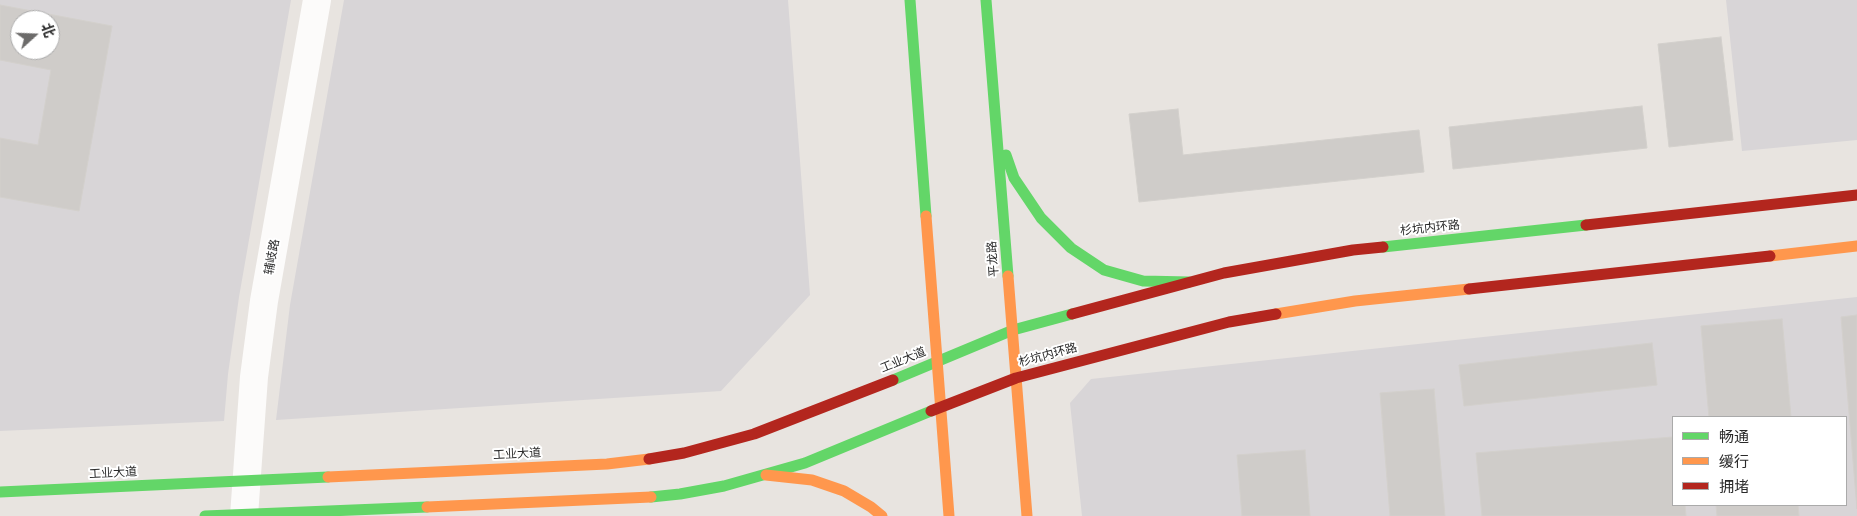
<!DOCTYPE html>
<meta charset="utf-8">
<style>
body{margin:0}
#map{position:relative;width:1857px;height:516px;overflow:hidden;background:#e8e4e0;font-family:"Public Sans","Noto Sans SC",sans-serif}
canvas{display:block}
.legend{position:absolute;left:1672px;top:416px;width:175px;height:90px;box-sizing:border-box;background:#fff;border:1px solid #aaa;margin:0;padding:6px 9px;list-style:none;font-size:15px;color:#2a2a2a}
.legend li{display:flex;align-items:center;gap:10px;height:25px}
.legend b{width:25px;border:1px solid #aaa}
.north{position:absolute;left:10px;top:10px;width:50px;height:50px;box-sizing:border-box;background:#fff;border:1px solid #aaa;border-radius:50%;rotate:70deg;font-size:14px;font-weight:700;line-height:20px;text-align:center;color:#2a2a2a}
.north::after{content:'';display:block;margin:auto;width:18px;height:22px;background:#6c6b6a;clip-path:polygon(50% 0,100% 100%,50% 72%,0 100%)}
</style>
<div id="map">
<canvas width="1857" height="516"></canvas>
<ul class="legend">
<li><b style="height:6px;background:#63d668"></b>畅通</li>
<li><b style="height:6px;background:#ff974d"></b>缓行</li>
<li><b style="height:6px;background:#b3261e"></b>拥堵</li>
</ul>
<div class="north">北</div>
</div>
<script>
const context = document.querySelector('canvas').getContext('2d');
context.lineJoin = 'round';
function paint(path, color) {
  context.fillStyle = color;
  context.fill(path, 'evenodd');
}
function shape(rows) {
  const path = new Path2D();
  for (const r of rows) {
    path.moveTo(r[0], r[1]);
    for (let i = 2; i < r.length; i += 2) path.lineTo(r[i], r[i + 1]);
  }
  return path;
}
function trace(path, color, width, dash) {
  context.strokeStyle = color;
  context.lineWidth = width;
  context.lineCap = dash ? 'butt' : 'round';
  context.setLineDash(dash || []);
  context.stroke(path);
}
function drawText(font, color, halo, rows, align = 'center') {
  context.font = font + ' "Public Sans","Noto Sans SC",sans-serif';
  context.lineWidth = 4;
  context.setLineDash([]);
  context.textBaseline = 'middle';
  context.strokeStyle = halo;
  context.fillStyle = color;
  for (const [text, x, y, turn = 0] of rows) {
    context.save();
    context.translate(x, y);
    context.rotate((+turn || 0) * Math.PI / 180);
    context.textAlign = isNaN(turn) ? turn : align;
    if (halo) context.strokeText(text, 0, 0);
    context.fillText(text, 0, 0);
    context.restore();
  }
}
paint(shape([
 [0,0,291,0,239,297,228,374,224,421,0,431],
 [20,20,50,20,50,50,20,50],
 [344,0,788,0,810,295,721,391,276,420,290,305],
 [1726,0,1857,0,1857,140,1742,151],
 [1857,297,1857,516,1082,516,1070,403,1091,379],
 [1673,417,1846,417,1846,505,1673,505]
]), '#d8d5d7');
const building = shape([
 [0,5,112,26,79,211,0,197,0,138,38,145,51,70,0,60,0,5],
 [20,20,50,20,50,50,20,50,20,20],
 [1721,37,1733,140,1669,147,1658,44,1721,37],
 [1642,106,1647,148,1453,169,1449,127,1642,106],
 [1178,109,1183,155,1419,130,1424,172,1139,202,1129,114,1178,109],
 [1857,315,1857,509,1841,317,1857,315],
 [1782,319,1791,417,1709,417,1701,326,1782,319],
 [1652,343,1657,385,1464,406,1459,365,1652,343],
 [1434,389,1445,516,1390,516,1380,393,1434,389],
 [1673,437,1673,505,1685,505,1686,516,1482,516,1476,453,1673,437],
 [1305,450,1310,516,1242,516,1237,455,1305,450],
 [1716,505,1798,505,1799,516,1717,516,1716,505]
]);
paint(building, '#cfccc9');
trace(building, '#d3d0cc', 1);
trace(shape([
 [244,516,254,377,264,301,317,0]
]), '#fcfbfa', 28);
trace(shape([
 [910,0,926,216],
 [986,0,1008,276],
 [1006,155,1014,178,1041,218,1071,248,1104,270,1143,281,1189,282],
 [1383,247,1586,225],
 [893,380,1013,330,1072,314],
 [0,492,328,477],
 [651,497,680,494,724,486,805,463,931,411],
 [205,516,427,507]
]), '#63d668', 11);
trace(shape([
 [926,216,949,516],
 [1770,256,1857,246],
 [1008,276,1027,516],
 [1276,314,1355,301,1469,289],
 [766,475,812,480,844,491,871,507,882,516],
 [328,477,607,464,649,459],
 [427,507,651,497]
]), '#ff974d', 11);
trace(shape([
 [1586,225,1857,195],
 [1469,289,1770,256],
 [1072,314,1224,273,1353,250,1383,247],
 [931,411,1016,378,1229,322,1276,314],
 [649,459,684,453,754,434,893,380]
]), '#b3261e', 11);
drawText('12px', '#2a2a2a', '#fff', [
 ["杉坑内环路",1430,228,-6],
 ["辅岐路",272,257,-80],
 ["平龙路",993,259,-94],
 ["杉坑内环路",1048,355,-15],
 ["工业大道",903,360,-22],
 ["工业大道",517,454,-3],
 ["工业大道",113,473,-3]
]);
</script>
